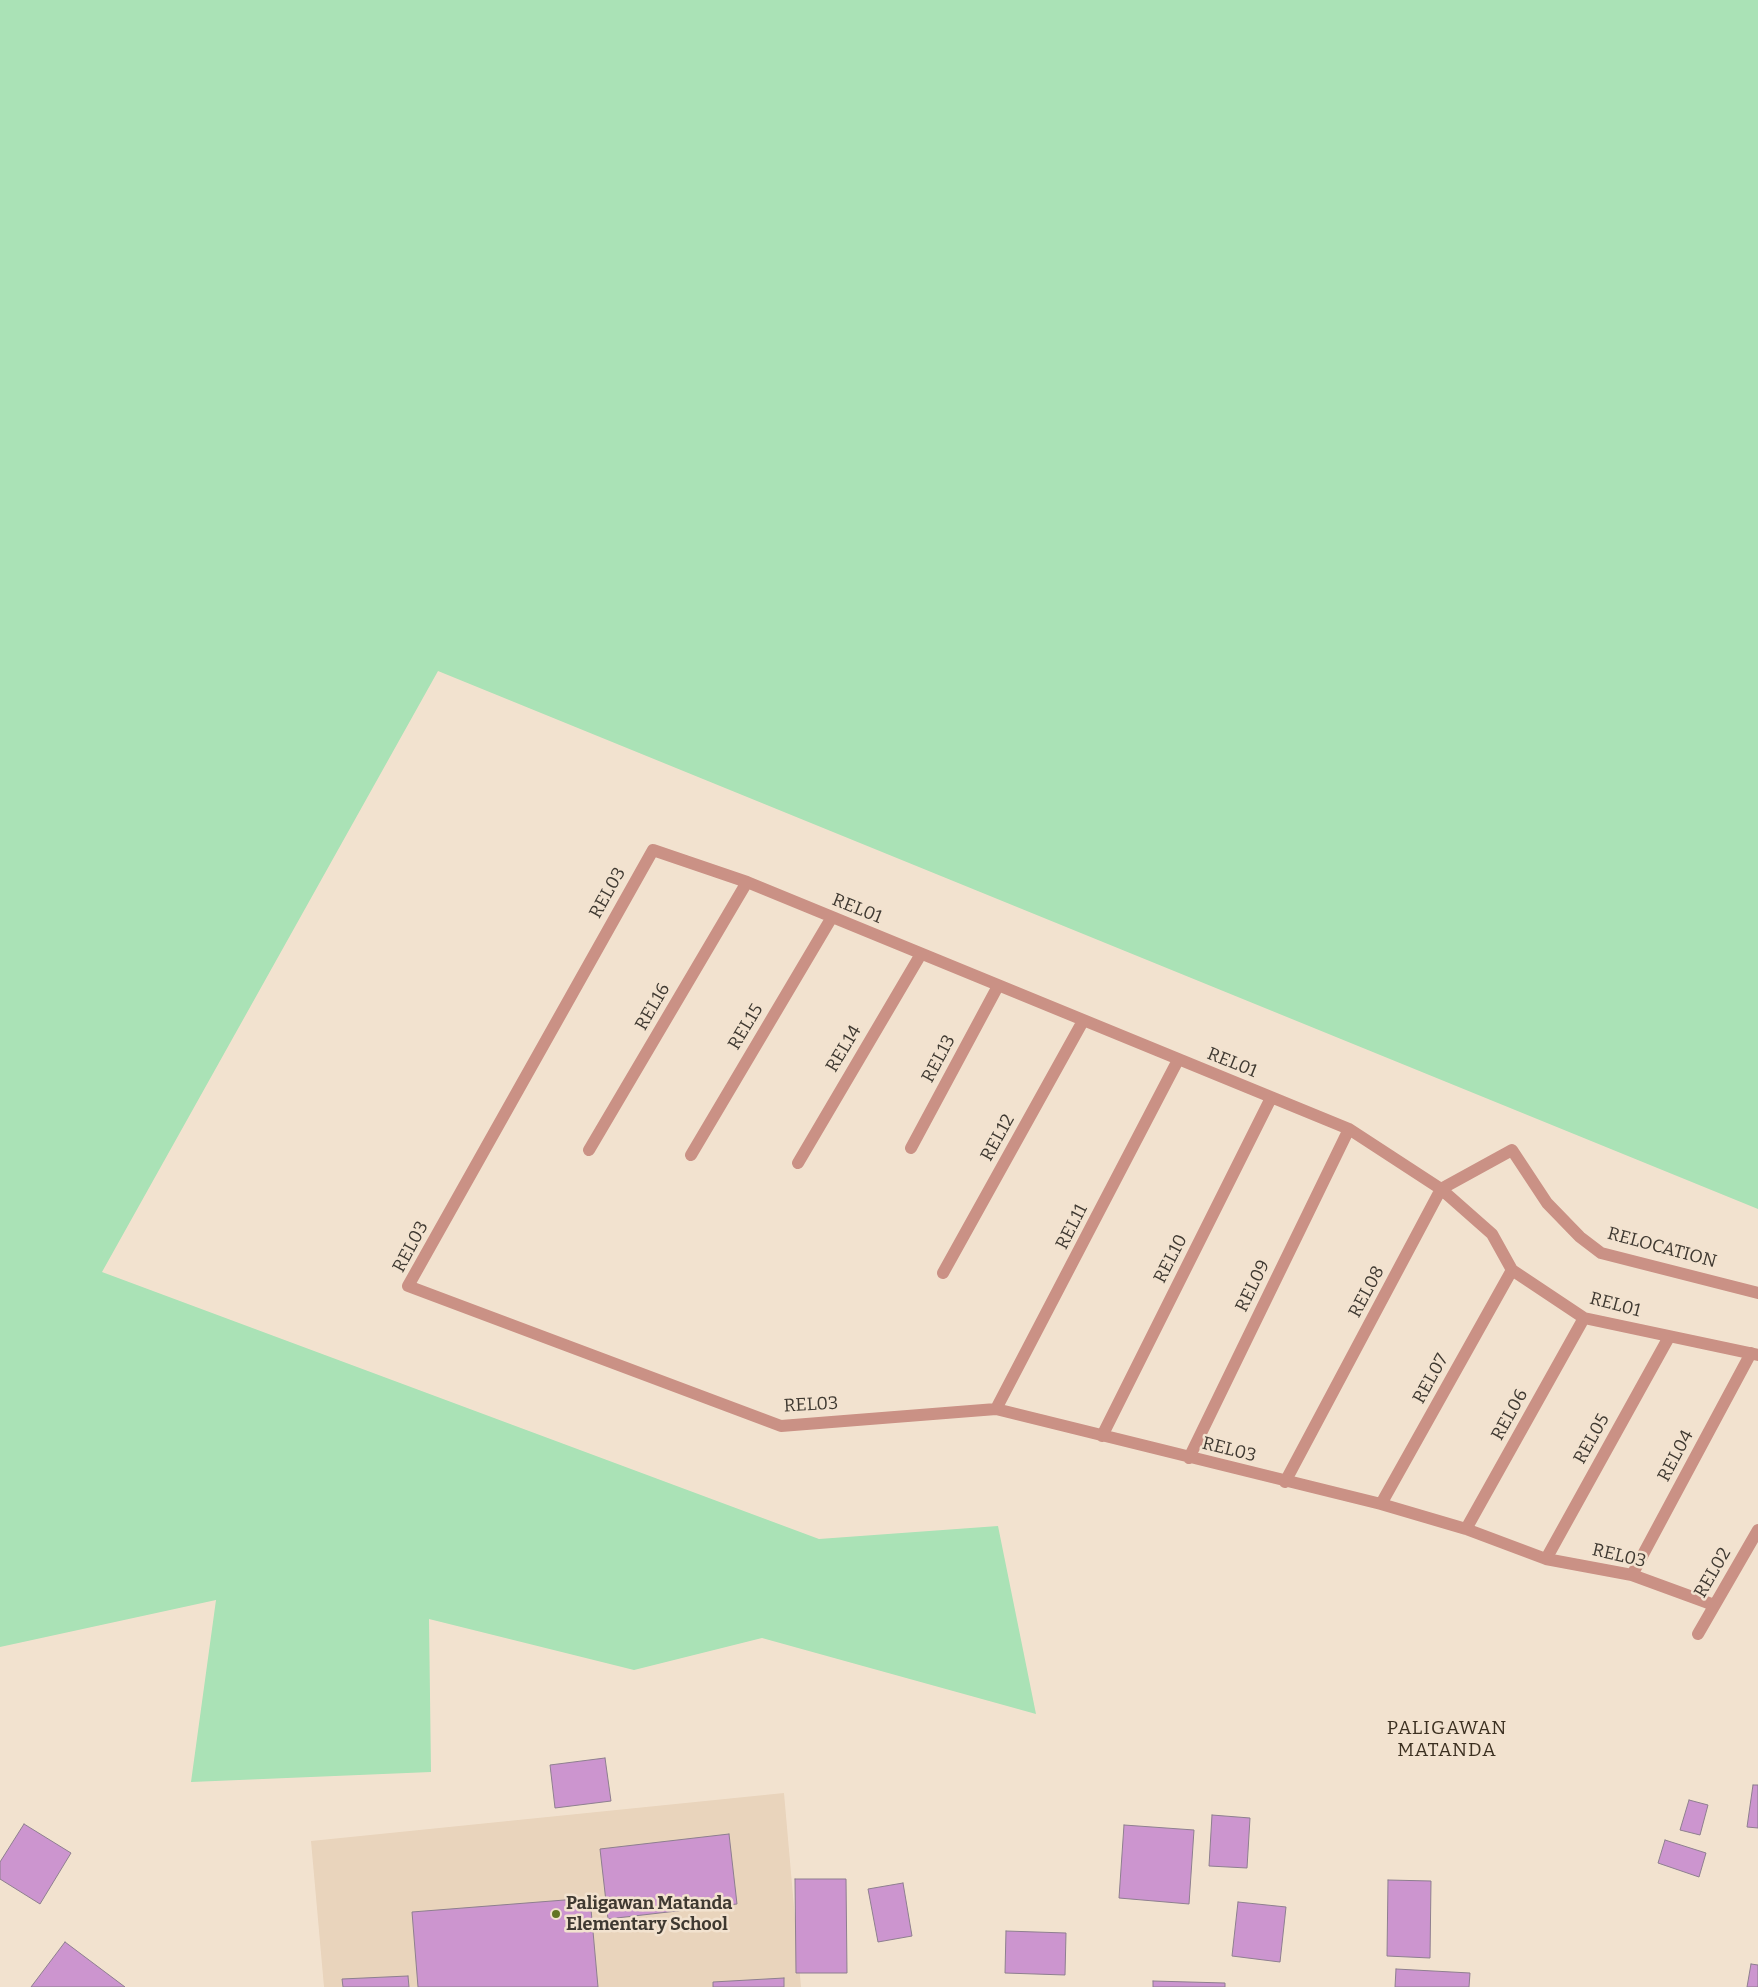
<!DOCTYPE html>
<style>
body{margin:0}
canvas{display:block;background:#f2e2cf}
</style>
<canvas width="1758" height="1987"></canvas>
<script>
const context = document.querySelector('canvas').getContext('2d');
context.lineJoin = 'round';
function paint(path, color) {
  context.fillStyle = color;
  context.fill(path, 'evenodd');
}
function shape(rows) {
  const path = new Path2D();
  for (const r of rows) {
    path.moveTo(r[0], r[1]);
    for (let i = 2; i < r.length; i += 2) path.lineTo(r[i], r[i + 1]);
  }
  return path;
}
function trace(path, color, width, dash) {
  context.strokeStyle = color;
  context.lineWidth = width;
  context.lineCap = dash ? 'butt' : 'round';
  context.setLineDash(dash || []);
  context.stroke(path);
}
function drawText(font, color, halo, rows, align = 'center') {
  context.font = font + ' Bitter,serif';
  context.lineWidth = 5;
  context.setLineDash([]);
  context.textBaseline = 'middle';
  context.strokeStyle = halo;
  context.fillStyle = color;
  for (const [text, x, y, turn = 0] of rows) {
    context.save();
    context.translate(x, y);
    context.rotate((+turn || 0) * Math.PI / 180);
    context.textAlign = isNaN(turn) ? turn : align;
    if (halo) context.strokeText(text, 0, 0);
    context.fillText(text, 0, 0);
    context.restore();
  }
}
paint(shape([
 [784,1793,801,1987,324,1987,311,1841]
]), '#e9d4bc');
paint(shape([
 [0,0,1758,0,1758,1209,438,671,102,1272,819,1539,998,1526,1036,1714,762,1638,634,1670,429,1619,431,1772,191,1782,216,1600,0,1647]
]), '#aae2b6');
const building = shape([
 [605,1758,611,1801,555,1808,550,1765,605,1758],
 [1753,1785,1758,1785,1758,1828,1747,1827,1753,1785],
 [1689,1800,1708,1805,1700,1835,1680,1830,1689,1800],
 [1212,1815,1250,1818,1247,1868,1209,1866,1212,1815],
 [24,1824,71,1853,40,1904,0,1879,0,1862,24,1824],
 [1124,1825,1194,1830,1189,1904,1119,1898,1124,1825],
 [729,1834,737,1904,608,1919,600,1849,729,1834],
 [1665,1840,1706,1853,1699,1877,1658,1863,1665,1840],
 [795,1879,846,1879,847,1973,796,1973,795,1879],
 [1388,1880,1431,1881,1430,1958,1387,1956,1388,1880],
 [903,1883,912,1936,878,1942,868,1889,903,1883],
 [590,1898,598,1987,418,1987,412,1912,590,1898],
 [1238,1902,1286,1907,1280,1962,1232,1956,1238,1902],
 [1006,1931,1066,1933,1065,1975,1005,1973,1006,1931],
 [65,1942,125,1987,31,1987,65,1942],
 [1751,1964,1758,1965,1758,1987,1747,1987,1751,1964],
 [1396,1969,1470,1973,1469,1987,1395,1987,1396,1969],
 [408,1976,409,1987,343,1987,342,1979,408,1976],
 [784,1978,784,1987,713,1987,713,1982,784,1978],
 [1153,1981,1225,1983,1225,1987,1153,1987,1153,1981]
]);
paint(building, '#cc95cf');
trace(building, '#8e7f8f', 1);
trace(shape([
 [911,1148,998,986],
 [589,1150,747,882],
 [691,1155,832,917],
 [798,1163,921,954],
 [943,1273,1083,1021],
 [996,1409,1178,1060],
 [1102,1436,1271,1098],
 [1189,1458,1349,1129],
 [1285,1482,1441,1189,1512,1150,1547,1203,1580,1237,1601,1253,1758,1293],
 [1381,1504,1512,1270],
 [1466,1529,1584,1318],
 [1546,1559,1669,1337],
 [1632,1575,1751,1353],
 [1714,1605,1632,1575,1546,1559,1466,1529,1381,1504,996,1409,781,1426,408,1286,653,850,747,882,1349,1129,1441,1189,1492,1234,1512,1270,1584,1318,1758,1355],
 [1698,1634,1758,1530]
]), '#ca9185', 12);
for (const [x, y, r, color] of [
 [556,1914,5,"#627524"]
]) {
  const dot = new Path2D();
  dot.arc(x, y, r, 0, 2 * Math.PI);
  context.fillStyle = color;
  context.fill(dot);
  trace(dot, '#f2e2cf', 2);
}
drawText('18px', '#3f3931', '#f2e2cf', [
 ["REL03",608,893,-61],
 ["REL01",857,909,22],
 ["REL16",653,1007,-60],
 ["REL15",746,1027,-59],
 ["REL14",844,1049,-59],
 ["REL13",939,1059,-62],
 ["REL01",1232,1063,22],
 ["REL12",998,1138,-61],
 ["REL11",1072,1227,-63],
 ["REL03",411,1247,-62],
 ["RELOCATION",1662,1248,15],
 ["REL10",1171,1259,-63],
 ["REL09",1253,1286,-64],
 ["REL08",1367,1292,-62],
 ["REL01",1615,1305,15],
 ["REL07",1431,1379,-61],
 ["REL03",811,1405,-3],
 ["REL06",1510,1415,-61],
 ["REL05",1592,1439,-61],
 ["REL03",1229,1450,14],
 ["REL04",1676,1456,-62],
 ["REL03",1619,1556,13],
 ["REL02",1713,1573,-60]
]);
drawText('bold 18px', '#3f3931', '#f2e2cf', [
 ["Paligawan Matanda",566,1904],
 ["Elementary School",566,1925]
], 'left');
context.letterSpacing = '1px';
drawText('19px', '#3c3021', '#f2e2cf', [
 ["PALIGAWAN",1447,1729],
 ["MATANDA",1447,1751]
]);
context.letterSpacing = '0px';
</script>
